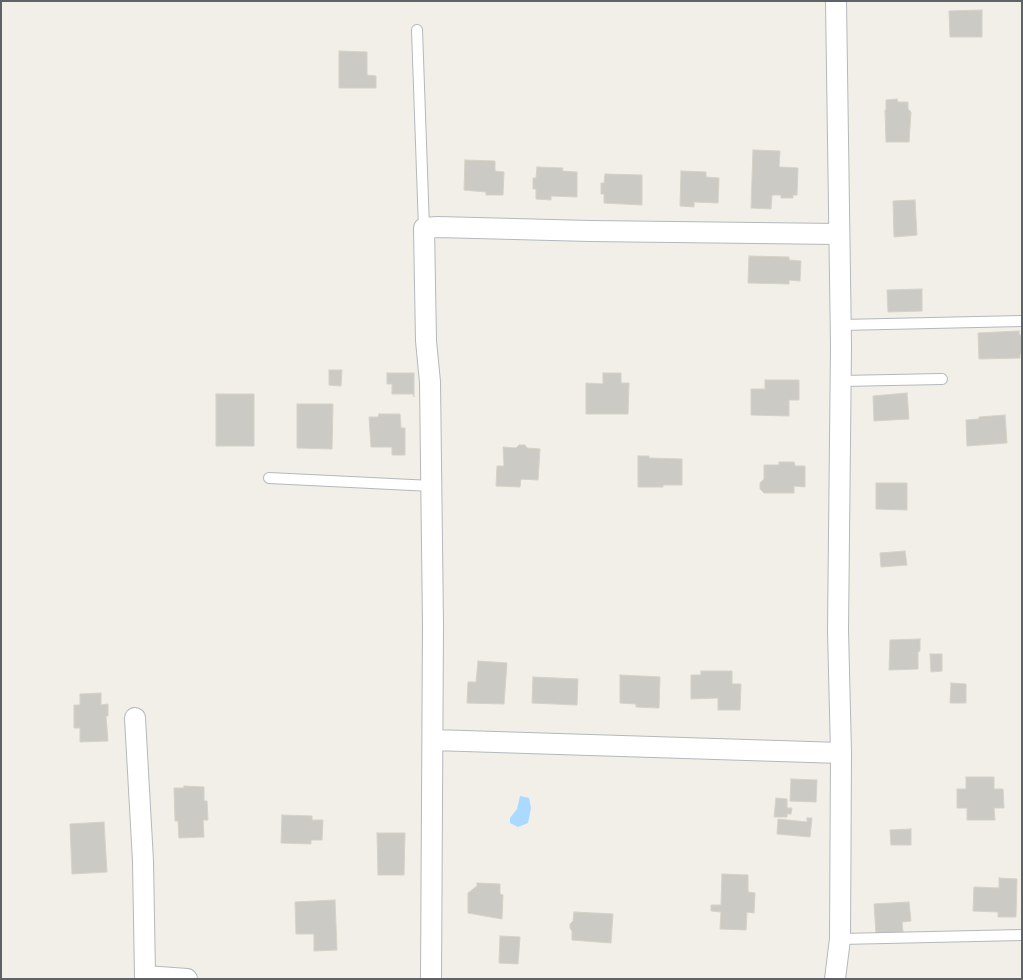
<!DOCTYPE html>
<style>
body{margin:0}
#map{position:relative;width:1023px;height:980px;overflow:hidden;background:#f1efe8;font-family:"IBM Plex Sans",sans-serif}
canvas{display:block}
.frame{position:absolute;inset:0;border:2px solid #5f6368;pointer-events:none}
</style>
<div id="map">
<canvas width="1023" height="980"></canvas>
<div class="frame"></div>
</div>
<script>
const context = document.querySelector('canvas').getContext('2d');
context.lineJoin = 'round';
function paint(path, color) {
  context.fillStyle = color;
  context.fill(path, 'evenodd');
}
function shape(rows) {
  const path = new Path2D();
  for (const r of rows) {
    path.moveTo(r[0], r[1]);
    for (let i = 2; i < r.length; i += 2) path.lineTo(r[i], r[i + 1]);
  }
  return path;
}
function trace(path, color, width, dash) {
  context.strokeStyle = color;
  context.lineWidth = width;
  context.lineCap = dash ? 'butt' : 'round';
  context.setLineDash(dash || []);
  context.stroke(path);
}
paint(shape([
 [520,796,529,798,531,808,528,823,518,827,510,823,510,818,517,809]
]), '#aadaff');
const building = shape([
 [982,10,982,37,950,37,949,11,982,10],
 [339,51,367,52,367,75,376,76,376,88,339,88,339,51],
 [897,99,898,102,908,102,908,109,911,112,909,142,886,142,885,110,886,110,886,100,897,99],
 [753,150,780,151,779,167,798,168,797,195,793,195,793,198,781,198,781,195,772,195,771,209,751,208,753,150],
 [465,160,495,161,495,171,504,172,503,195,486,195,486,192,464,190,465,160],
 [537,167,563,168,562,171,577,172,577,197,551,196,551,200,536,199,536,189,533,189,533,178,536,178,537,167],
 [681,171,706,172,706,177,719,178,718,203,694,202,694,207,680,206,681,171],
 [605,174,642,175,642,205,604,203,604,194,601,194,601,183,604,183,605,174],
 [915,200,917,235,894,237,893,201,915,200],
 [749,256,789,257,789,260,801,261,800,281,789,280,789,284,748,283,749,256],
 [922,289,922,311,888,312,887,290,922,289],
 [1019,331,1019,335,1022,335,1022,354,1020,354,1020,358,979,359,978,333,1019,331],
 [329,370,342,370,341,386,329,385,329,370],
 [387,373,414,373,414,397,413,394,392,394,392,384,387,384,387,373],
 [603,373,621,373,621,383,629,383,628,414,586,414,586,383,603,384,603,373],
 [765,380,799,380,799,400,789,400,789,416,751,415,751,389,765,389,765,380],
 [907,393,909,419,874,421,873,396,907,393],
 [216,394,254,394,254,446,216,446,216,394],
 [297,404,333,404,332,449,297,448,297,404],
 [379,414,400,414,401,428,405,428,405,455,392,455,392,447,371,447,369,417,378,417,379,414],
 [1005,415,1007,443,967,446,966,420,979,419,979,417,1005,415],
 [519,445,525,445,527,448,540,449,538,480,521,479,520,487,496,486,497,466,504,466,503,447,516,448,519,445],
 [638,456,649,456,649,458,682,459,682,485,663,485,663,487,638,487,638,456],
 [779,462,794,462,795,466,805,466,805,487,794,486,794,493,764,493,760,489,760,483,764,479,764,465,779,465,779,462],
 [876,483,907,483,907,510,876,509,876,483],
 [905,551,907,565,881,567,880,553,905,551],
 [920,639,920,651,918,652,918,669,889,670,890,640,920,639],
 [930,654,942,654,942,671,931,672,930,654],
 [478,661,507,663,504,704,467,703,468,682,476,682,478,661],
 [701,671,732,671,732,684,741,684,740,710,718,710,718,698,691,699,691,675,701,675,701,671],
 [620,675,660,677,659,708,636,707,636,704,620,703,620,675],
 [533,677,578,679,577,705,532,703,533,677],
 [951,683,966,684,966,703,950,703,951,683],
 [101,693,101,705,108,704,108,716,106,716,108,741,80,742,80,728,74,728,74,705,80,705,80,694,101,693],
 [966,777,994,777,994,789,1003,789,1004,808,994,808,995,820,967,820,967,808,957,808,957,789,966,789,966,777],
 [791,779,817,780,816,802,790,801,791,779],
 [184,786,204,787,204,801,207,801,208,820,203,820,204,837,179,838,178,821,175,821,174,788,184,788,184,786],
 [776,798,787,799,787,808,792,808,791,814,787,814,787,817,774,817,776,798],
 [282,815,312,816,312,820,323,820,322,840,311,840,311,844,281,843,282,815],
 [807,818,812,818,810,837,777,834,778,819,807,822,807,818],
 [104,822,107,872,72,874,70,824,104,822],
 [911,829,911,845,891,845,890,830,911,829],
 [377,833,405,833,404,875,378,875,377,833],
 [722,874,748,875,748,892,755,893,754,913,747,912,746,930,720,929,721,912,711,911,711,905,721,905,722,874],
 [999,878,1017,879,1016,917,998,917,998,912,973,911,974,887,999,888,999,878],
 [477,883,500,884,500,894,503,895,502,919,468,913,468,893,477,886,477,883],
 [335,900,337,950,314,951,314,934,296,934,295,902,335,900],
 [909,902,911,921,902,922,903,932,876,934,874,904,909,902],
 [574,912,613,914,611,943,572,940,572,931,570,928,570,924,573,921,574,912],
 [500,936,520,937,518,964,499,963,500,936]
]);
paint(building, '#cccac5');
trace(building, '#d6d1c6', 1);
const lane = shape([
 [417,30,424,228],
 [841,325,1022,321],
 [841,381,942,379],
 [269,478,432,486],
 [840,939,1022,935]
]);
const street = shape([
 [135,718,143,861,145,976,187,979],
 [433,740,841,753],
 [431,979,433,625,430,382,426,341,424,228,438,227,590,231,838,234],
 [835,979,840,939,841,753,838,630,841,346,836,1]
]);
trace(lane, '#b5b8bc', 12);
trace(street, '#b5b8bc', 22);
trace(lane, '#fff', 10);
trace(street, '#fff', 20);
</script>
